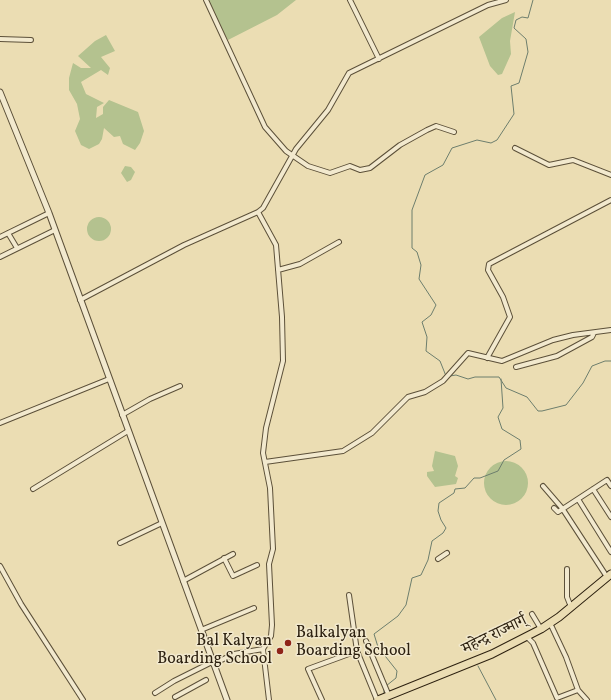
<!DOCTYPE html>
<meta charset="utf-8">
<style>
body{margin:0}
canvas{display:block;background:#ebddb3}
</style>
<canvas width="611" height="700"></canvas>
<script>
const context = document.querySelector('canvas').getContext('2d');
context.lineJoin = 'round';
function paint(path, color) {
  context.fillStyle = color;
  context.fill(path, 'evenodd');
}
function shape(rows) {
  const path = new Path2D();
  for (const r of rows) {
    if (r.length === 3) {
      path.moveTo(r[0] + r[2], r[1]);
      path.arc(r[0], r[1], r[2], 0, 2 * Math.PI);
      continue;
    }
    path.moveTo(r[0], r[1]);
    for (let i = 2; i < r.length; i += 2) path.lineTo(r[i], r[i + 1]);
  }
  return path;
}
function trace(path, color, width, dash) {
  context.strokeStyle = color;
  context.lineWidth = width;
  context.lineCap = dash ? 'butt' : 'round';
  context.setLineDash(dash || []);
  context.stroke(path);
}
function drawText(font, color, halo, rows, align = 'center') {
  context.font = font + ' Vollkorn,"Noto Serif Devanagari",serif';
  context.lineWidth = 3;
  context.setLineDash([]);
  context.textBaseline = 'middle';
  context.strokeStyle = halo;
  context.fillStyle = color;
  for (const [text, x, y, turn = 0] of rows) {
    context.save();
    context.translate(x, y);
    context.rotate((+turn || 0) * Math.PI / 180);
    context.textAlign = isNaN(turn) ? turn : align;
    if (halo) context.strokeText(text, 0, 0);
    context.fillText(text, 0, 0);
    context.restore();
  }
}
paint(shape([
 [206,0,296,0,277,15,228,40],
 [515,12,510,41,511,54,502,74,498,75,490,66,479,37,502,18],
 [106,35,115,51,101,57,110,68,108,75,101,70,81,82,86,94,104,103,97,107,96,118,103,114,103,107,109,100,138,112,144,131,140,143,135,150,123,144,120,136,114,137,104,128,102,139,99,144,89,149,81,145,75,131,80,119,77,104,69,90,69,78,73,63,81,68,91,68,78,56,95,41],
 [125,166,131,167,135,172,131,180,127,182,121,173],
 [99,229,12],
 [435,451,455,456,458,466,455,476,458,478,456,484,435,487,427,476,427,472,434,471,432,466],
 [506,483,22]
]), '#b4c28f');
trace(shape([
 [446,376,440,361,426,351,427,337,422,322,431,315,436,305,419,279,421,265,417,252,412,248,412,210,425,175,443,165,452,148,477,140,491,143,497,140,514,114,511,86,519,83,528,52,526,39,514,28,516,20,522,17,528,18,533,0],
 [450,376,456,375,468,379,475,377,499,377,506,388,527,397,538,411,542,411,566,405,583,383,592,366,605,361,611,361],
 [478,666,496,700],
 [386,686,396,678,397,671,378,647,374,634,398,616,406,605,412,578,421,575,428,560,432,541,443,533,446,528,441,520,438,511,439,503,454,493,455,489,465,488,474,478,480,478,498,471,504,460,521,449,520,440,502,429,498,417,503,408,501,379],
 [384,688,384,694]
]), '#6d7e6d', 1);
const minor = shape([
 [206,0,265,127,286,151,308,166,330,173,350,166,360,170,370,168,400,145,427,130,436,126,454,132],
 [350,0,379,59],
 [0,39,31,40],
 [515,148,549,165,573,160,611,175],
 [258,212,276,245,282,317,283,361,266,428,263,453,270,488,273,549,269,564,272,625,271,636,263,649,269,700],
 [8,233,17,248],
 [0,237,49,213],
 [0,257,55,230],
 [278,270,300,264,339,242],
 [80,300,184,245,258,212,263,208,296,149,328,110,349,73,488,5,506,0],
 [487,358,510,317,503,297,488,270,489,264,611,200],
 [516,367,557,356,592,337,594,333],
 [122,415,150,399,180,386],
 [0,423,109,379],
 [265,462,343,451,372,433,408,397,425,392,443,381,468,353,502,361,553,340,573,335,611,330],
 [543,486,562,508,607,577],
 [33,489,128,431],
 [593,489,611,517],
 [578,499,611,552],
 [554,508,558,512,607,480,611,486],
 [120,543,162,523],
 [224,558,233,576,257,565],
 [438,559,447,553],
 [0,566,21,604,83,700],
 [567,569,567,597,571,607],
 [183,581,233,554],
 [349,595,357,651,377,700],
 [532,614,541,629],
 [550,623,566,657,578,690,587,700],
 [201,630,254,608],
 [526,636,533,643,557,698,578,690],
 [366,641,389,696],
 [213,664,234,654,263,649],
 [155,693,174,681,212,662],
 [175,697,206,680],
 [322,700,308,669,357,651]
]);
const tertiary = shape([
 [0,92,49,213,227,700]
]);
const trunk = shape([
 [378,700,492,654,541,629,559,617,611,574]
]);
trace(minor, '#5c5039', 6);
trace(tertiary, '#5c5039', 7);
trace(trunk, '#2d2110', 9);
trace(minor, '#f2e9ce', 4);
trace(tertiary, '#f2e9ce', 5);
trace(trunk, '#ebddb3', 7);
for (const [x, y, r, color] of [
 [288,643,4,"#8f2418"],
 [280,651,4,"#8f2418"]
]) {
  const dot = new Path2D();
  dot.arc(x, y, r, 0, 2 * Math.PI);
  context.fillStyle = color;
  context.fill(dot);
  trace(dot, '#f2e9ce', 1.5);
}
drawText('16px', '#2d2110', '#f2e9ce', [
 ["Balkalyan",296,634],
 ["Boarding School",296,652],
 ["Bal Kalyan",272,642,"right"],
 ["Boarding School",272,660,"right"]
], 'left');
drawText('16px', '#2d2110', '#f2e9ce', [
 ["महेन्द्र राज्मार्ग्",495,636,-26]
]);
</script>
